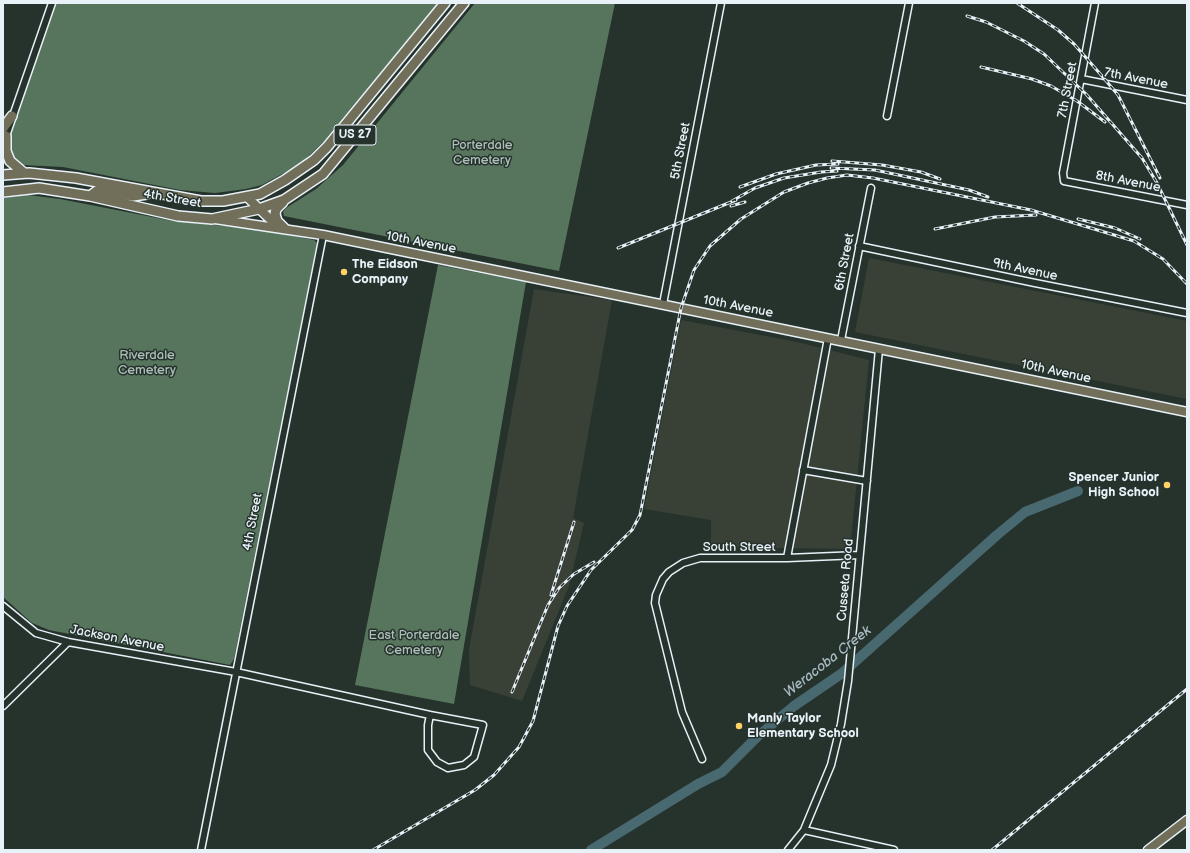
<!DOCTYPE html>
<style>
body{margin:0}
#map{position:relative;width:1190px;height:853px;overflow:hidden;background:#26332d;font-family:"Balsamiq Sans",sans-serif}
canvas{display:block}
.frame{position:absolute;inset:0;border:4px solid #e8f1f8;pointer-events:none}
</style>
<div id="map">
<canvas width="1190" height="853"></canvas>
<div class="frame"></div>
</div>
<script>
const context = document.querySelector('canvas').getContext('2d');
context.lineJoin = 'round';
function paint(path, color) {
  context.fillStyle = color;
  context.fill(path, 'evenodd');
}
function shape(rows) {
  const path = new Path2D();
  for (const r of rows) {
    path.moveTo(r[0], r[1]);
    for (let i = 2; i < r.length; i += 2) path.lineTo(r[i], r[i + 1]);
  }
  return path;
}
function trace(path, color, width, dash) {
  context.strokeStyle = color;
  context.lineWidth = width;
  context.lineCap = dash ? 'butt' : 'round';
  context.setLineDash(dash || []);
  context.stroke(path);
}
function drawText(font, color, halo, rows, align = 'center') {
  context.font = font + ' "Balsamiq Sans",sans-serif';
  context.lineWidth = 3;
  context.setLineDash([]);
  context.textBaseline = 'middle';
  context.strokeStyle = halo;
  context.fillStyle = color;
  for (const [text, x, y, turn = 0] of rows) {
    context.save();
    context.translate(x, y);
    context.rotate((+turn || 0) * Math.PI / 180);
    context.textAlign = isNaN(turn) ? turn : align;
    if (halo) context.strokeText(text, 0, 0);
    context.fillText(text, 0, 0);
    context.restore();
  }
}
paint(shape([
 [869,258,1187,321,1187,399,855,332],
 [534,289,612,300,573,518,584,523,569,586,522,701,470,685,469,650],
 [681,320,797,342,869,360,850,549,711,547,711,520,644,509]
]), '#394137');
paint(shape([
 [52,3,438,3,324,141,307,158,295,167,262,185,246,189,215,193,180,190,63,167,3,164,3,146],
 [475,3,615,3,559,271,284,216,283,212,286,208,316,189,343,165],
 [28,195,60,199,173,221,257,229,314,240,317,243,234,659,230,665,49,630,32,623,3,597,3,198],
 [438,265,526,282,454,704,355,685]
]), '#57755d');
trace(shape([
 [591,850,698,784,722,772,757,737,794,706,841,674,857,660,997,535,1025,512,1078,491]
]), '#496970', 10);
const minor = shape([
 [1095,3,1063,173,1064,181,1187,205],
 [1081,79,1187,100],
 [887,116,909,3],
 [5,139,52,3],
 [859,246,1035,283,1187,313],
 [663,304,721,3],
 [841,340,871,188],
 [803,470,867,481],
 [787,558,828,338],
 [3,606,36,633,68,642,236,672,430,715],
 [3,706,68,642],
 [430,715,483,725,474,757,464,765,448,768,437,762,428,750,428,725,430,715],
 [702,759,682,712,655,603,656,595,663,579,669,572,683,563,700,558,787,558,859,555],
 [804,830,894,850],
 [201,850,323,235],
 [788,850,804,830,831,765,841,724,848,681,879,349]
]);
const major = shape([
 [247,197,275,224,282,227],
 [215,219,323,235,1187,412],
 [1148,850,1187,820]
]);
const highway = shape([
 [3,128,12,116],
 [6,136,6,151,10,161,24,173],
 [3,175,29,173,76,178,201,201,223,201,260,194,285,180,314,160,327,147,445,3],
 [3,192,39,188,90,196,178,216,212,219,259,209,284,200,323,174,464,3],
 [90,196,98,190,133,196,147,194],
 [283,202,276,209,275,214,277,221,284,228]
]);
trace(minor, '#e8f1f8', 9);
trace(major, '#e8f1f8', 11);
trace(highway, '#e8f1f8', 12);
trace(minor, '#26332d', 6);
trace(major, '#716e59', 8);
trace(highway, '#716e59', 9);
const rail = shape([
 [1017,3,1058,30,1074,44,1102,76,1118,95,1160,178],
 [967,16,986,22,1024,41,1044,54,1086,94,1142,158,1157,183,1187,245],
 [981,67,1032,79,1051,86,1077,101,1105,122],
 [832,161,882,165,921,172,940,179],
 [831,168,875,170,969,190,988,197],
 [740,187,776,174,816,165,838,164],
 [732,201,755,188,784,178,821,172,837,171],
 [731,206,745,202],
 [1078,219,1115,228,1140,239],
 [935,229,995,217,1036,215],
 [618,248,736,200],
 [551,595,574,522],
 [512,692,548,605,559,588,574,574,594,562],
 [373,850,475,790,494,775,519,747,533,721,558,626,567,606,591,570,632,530,640,515,681,308,694,270,710,246,741,219,784,192,808,183,827,178,847,175,873,178,1031,210,1134,241,1163,259,1187,284],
 [992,850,1187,689]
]);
trace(rail, '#e8f1f8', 3);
trace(rail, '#26332d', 1.5, [4.5]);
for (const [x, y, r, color] of [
 [344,272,4,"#ffd166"],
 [1167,485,4,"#ffd166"],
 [739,726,4,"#ffd166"]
]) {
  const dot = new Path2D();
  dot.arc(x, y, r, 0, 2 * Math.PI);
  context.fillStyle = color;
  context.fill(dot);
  trace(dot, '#26332d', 1.5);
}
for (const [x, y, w] of [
 [355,135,42]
]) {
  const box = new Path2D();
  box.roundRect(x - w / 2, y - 10, w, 20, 3);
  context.fillStyle = '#26332d';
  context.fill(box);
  trace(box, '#e8f1f8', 1);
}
drawText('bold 12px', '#e8f1f8', null, [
 ["US 27",355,135]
]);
drawText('13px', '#e8f1f8', '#26332d', [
 ["7th Avenue",1136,79,11],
 ["7th Street",1068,90,-79],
 ["5th Street",681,151,-79],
 ["8th Avenue",1128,182,11],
 ["4th Street",172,199,10],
 ["10th Avenue",421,243,11],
 ["6th Street",845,262,-79],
 ["9th Avenue",1025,270,12],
 ["10th Avenue",738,307,11],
 ["10th Avenue",1056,372,12],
 ["4th Street",253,522,-79],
 ["South Street",739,548],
 ["Cusseta Road",846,580,-85],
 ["Jackson Avenue",117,639,11]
]);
drawText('13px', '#aebfba', '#26332d', [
 ["Porterdale",482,146],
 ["Cemetery",482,161],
 ["Riverdale",147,356],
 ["Cemetery",147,371],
 ["East Porterdale",414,636],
 ["Cemetery",414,651]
]);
drawText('bold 13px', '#e8f1f8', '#26332d', [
 ["The Eidson",352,265],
 ["Company",352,280],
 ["Spencer Junior",1159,478,"right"],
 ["High School",1159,493,"right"],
 ["Manly Taylor",747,719],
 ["Elementary School",747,734]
], 'left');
drawText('italic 14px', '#a8bbc2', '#26332d', [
 ["Weracoba Creek",828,662,-38]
]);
</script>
